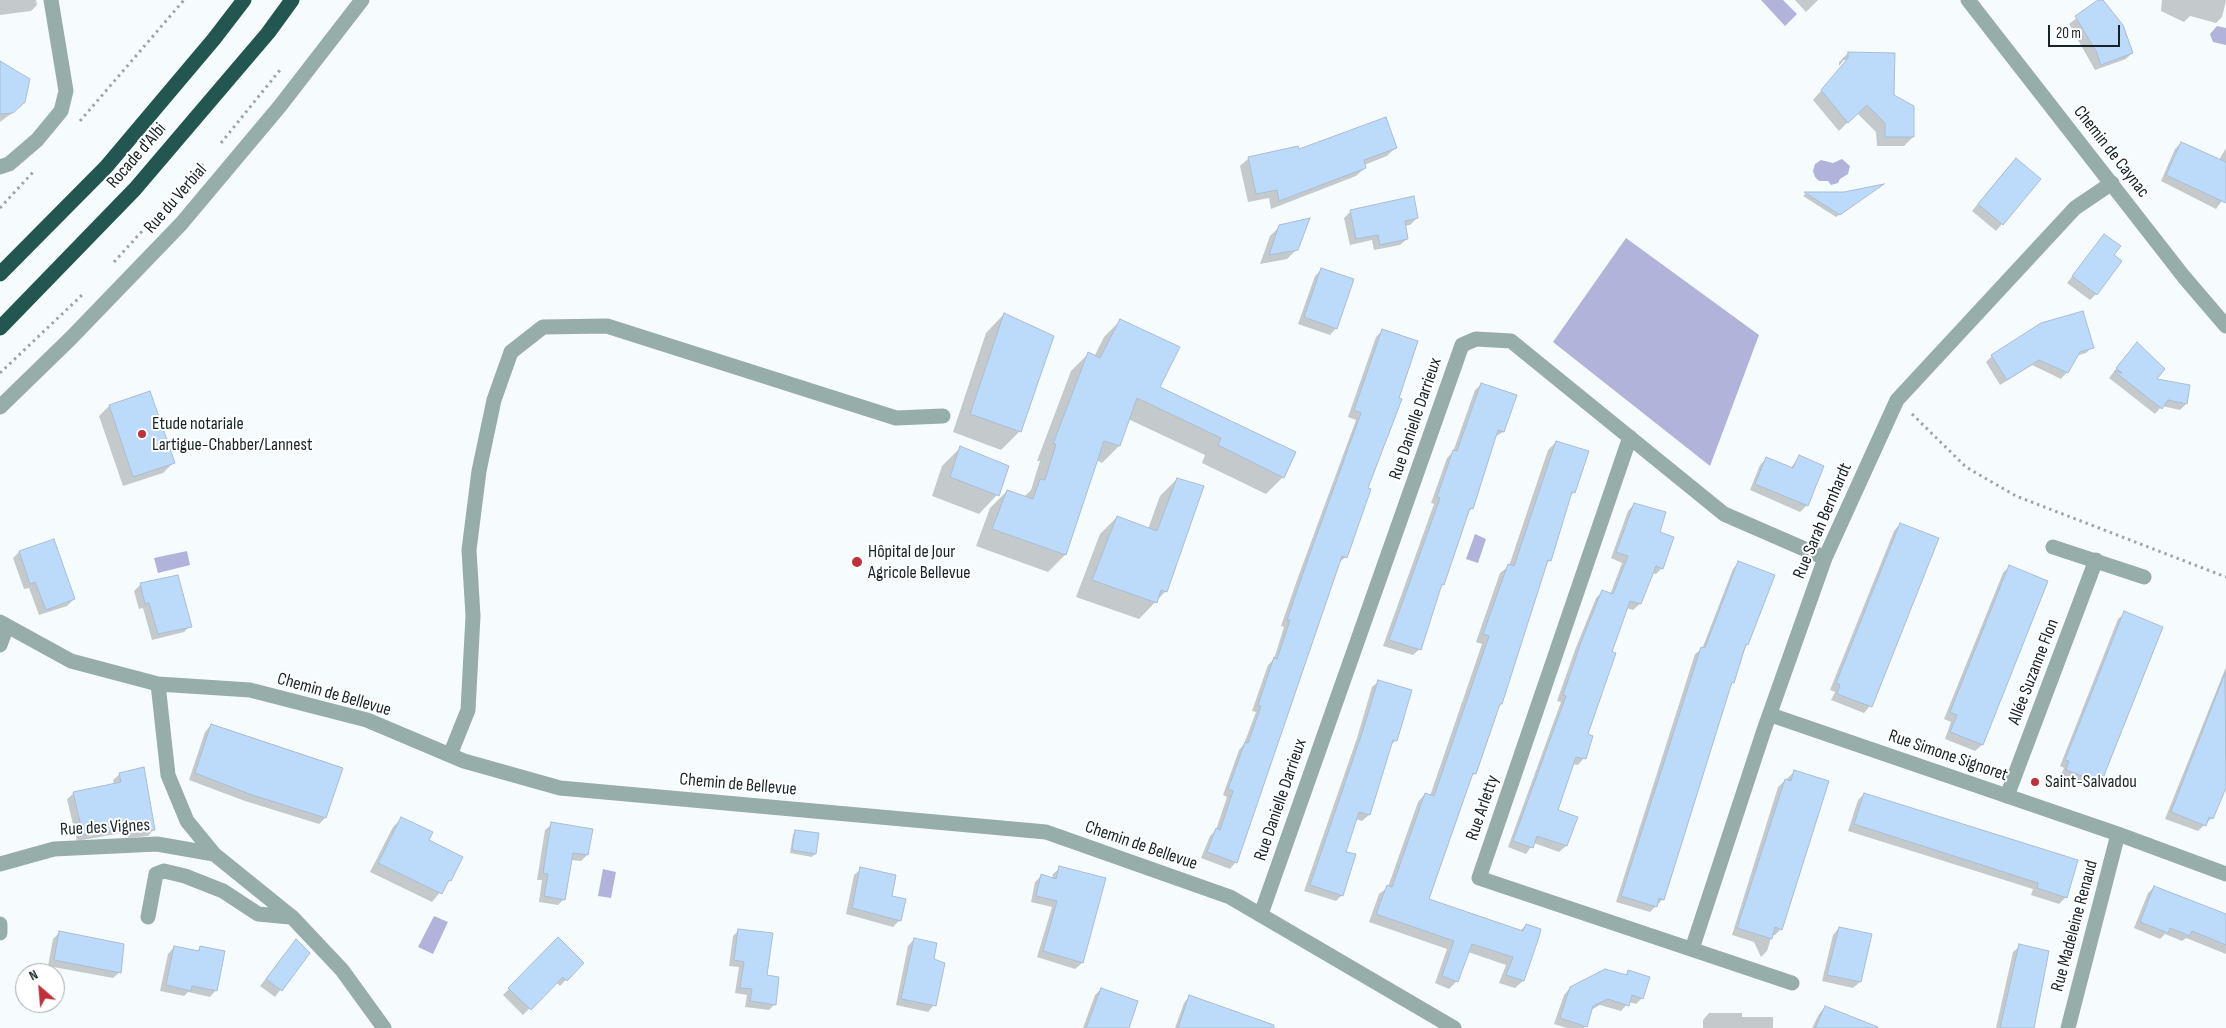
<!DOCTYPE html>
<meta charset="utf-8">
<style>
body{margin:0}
#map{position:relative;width:2226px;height:1028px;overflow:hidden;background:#f6fcfe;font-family:"Sofia Sans Condensed",sans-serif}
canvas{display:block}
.north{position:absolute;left:15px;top:963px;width:50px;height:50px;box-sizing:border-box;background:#fff;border:1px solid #a2a7a9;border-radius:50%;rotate:333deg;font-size:14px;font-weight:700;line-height:20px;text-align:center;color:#172327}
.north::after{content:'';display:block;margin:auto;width:18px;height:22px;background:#c0303a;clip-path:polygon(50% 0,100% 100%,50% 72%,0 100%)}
.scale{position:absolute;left:2048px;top:25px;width:72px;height:22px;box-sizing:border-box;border:2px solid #172327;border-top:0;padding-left:6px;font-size:15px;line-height:18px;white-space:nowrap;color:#172327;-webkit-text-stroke:4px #fff;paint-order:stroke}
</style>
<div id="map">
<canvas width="2226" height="1028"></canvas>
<div class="north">N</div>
<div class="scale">20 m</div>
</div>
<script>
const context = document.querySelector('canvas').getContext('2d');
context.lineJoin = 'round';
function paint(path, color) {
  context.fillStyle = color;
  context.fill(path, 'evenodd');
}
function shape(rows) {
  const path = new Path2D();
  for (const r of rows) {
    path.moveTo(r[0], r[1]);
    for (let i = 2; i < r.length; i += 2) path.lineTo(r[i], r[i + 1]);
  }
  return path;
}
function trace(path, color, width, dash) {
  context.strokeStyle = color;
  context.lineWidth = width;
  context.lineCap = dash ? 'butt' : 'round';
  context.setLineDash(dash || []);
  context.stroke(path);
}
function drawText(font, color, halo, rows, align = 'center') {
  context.font = font + ' "Sofia Sans Condensed",sans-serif';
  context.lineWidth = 4;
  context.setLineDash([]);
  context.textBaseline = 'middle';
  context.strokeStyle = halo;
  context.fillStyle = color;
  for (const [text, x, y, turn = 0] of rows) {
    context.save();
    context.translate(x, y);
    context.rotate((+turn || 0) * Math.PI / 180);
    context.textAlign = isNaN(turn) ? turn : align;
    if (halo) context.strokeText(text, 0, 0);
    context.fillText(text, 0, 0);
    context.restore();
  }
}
paint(shape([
 [1761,0,1783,0,1797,14,1785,26],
 [2217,26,2226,28,2226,45,2213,42,2210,34],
 [1842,159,1850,166,1848,174,1840,179,1838,183,1831,185,1828,181,1819,181,1815,177,1813,171,1815,164,1821,160,1833,163],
 [1626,238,1759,335,1710,466,1553,342],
 [1475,534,1486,539,1478,563,1466,559],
 [187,551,190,565,158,573,154,558],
 [603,869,616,872,611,898,598,896],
 [434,916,448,922,433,954,418,947]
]), '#b2b3da');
paint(shape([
 [0,0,36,0,37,5,31,11,0,15],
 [1795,0,1818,0,1806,12],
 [2100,0,2132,53,2126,59,2095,70,2069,24],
 [2162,0,2226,0,2226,1,2222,17,2216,23,2190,16,2184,22,2161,11],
 [1848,53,1893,96,1913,137,1904,146,1877,146,1876,132,1857,113,1839,131,1813,100,1848,60,1844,60,1839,66,1839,62],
 [0,66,15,111,0,122],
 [2181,143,2219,160,2226,148,2226,195,2216,209,2161,181,2175,149],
 [1396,147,1387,156,1364,165,1365,168,1356,176,1271,209,1269,198,1248,202,1240,166,1249,158,1298,151],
 [2009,166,2002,224,1996,231,1972,211],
 [1880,186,1836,217,1803,196,1805,194,1844,193],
 [1351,211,1417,218,1410,225,1404,226,1407,239,1400,245,1374,250,1372,240,1350,245,1344,218],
 [1280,226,1297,249,1287,259,1260,264,1270,236],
 [2104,236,2112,255,2096,294,2090,300,2067,283],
 [1322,269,1336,328,1330,335,1298,324,1315,276],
 [1004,314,1020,431,1001,450,953,432,986,333],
 [1121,320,1159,388,1283,477,1266,494,1202,463,1205,455,1128,419,1119,446,1102,463,1096,460,1065,555,1048,572,976,546,990,508,1007,491,1024,497,1031,490,1040,461,1037,461,1071,371,1088,354,1094,357,1104,337],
 [1383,330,1367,489,1346,557,1338,563,1236,862,1230,869,1201,858,1210,836,1216,830,1227,797,1223,795,1239,750,1244,744,1256,712,1252,711,1268,665,1274,659,1284,627,1281,626,1297,580,1356,420,1348,417,1376,337],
 [2092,347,2086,353,2076,356,2067,372,2061,379,2032,365,2000,385,1986,362,1992,356],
 [2131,350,2155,380,2186,404,2180,410,2162,406,2155,414,2109,378],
 [1482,384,1503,432,1495,437,1472,508,1467,513,1443,584,1439,588,1420,649,1413,655,1383,646,1434,504,1431,503,1447,458,1453,452,1475,390],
 [109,406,173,463,163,473,123,486,99,416],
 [1556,442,1574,492,1570,496,1550,560,1544,566,1501,704,1497,707,1475,773,1471,777,1428,900,1520,931,1526,925,1539,930,1523,981,1515,988,1499,983,1506,965,1468,952,1457,981,1449,989,1435,983,1447,949,1369,922,1379,894,1388,887,1418,802,1425,794,1430,796,1482,644,1476,642,1500,573,1509,566,1548,450],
 [960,448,997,495,979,514,932,496,942,466],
 [1799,457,1807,505,1800,512,1750,490,1760,465,1766,459,1790,469],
 [1177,479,1166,591,1139,619,1076,597,1100,534,1117,517,1148,529,1160,496],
 [1634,504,1658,533,1662,568,1656,574,1652,573,1640,604,1633,610,1626,608,1586,735,1584,758,1578,765,1572,764,1557,811,1576,818,1566,846,1559,852,1534,843,1526,854,1508,847,1561,702,1557,701,1575,650,1596,598,1602,592,1610,595,1622,563,1611,558,1628,511],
 [1900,524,1870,706,1864,713,1831,700,1835,692,1830,690,1894,531],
 [19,552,74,599,67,606,39,615,29,588,24,589,13,558],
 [1738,563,1747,644,1730,685,1663,899,1650,912,1616,902,1695,654,1702,649,1733,569],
 [2009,567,2047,582,1982,745,1975,751,1945,739,1951,722,1944,719,2003,573],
 [141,584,190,626,184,632,152,640,143,608,139,609,134,591],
 [2125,613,2162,628,2100,783,2093,789,2060,776,2064,768,2060,766,2118,619],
 [2226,667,2226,783,2212,818,2198,831,2165,819],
 [1379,681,1411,691,1395,741,1390,746,1369,815,1362,821,1355,819,1345,853,1342,895,1336,901,1304,891,1357,738,1372,687],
 [211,725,325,818,319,824,245,801,189,780,205,732],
 [1794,772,1781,929,1775,935,1772,935,1767,951,1761,957,1754,942,1732,935,1778,787],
 [120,774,154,829,148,836,128,838,127,832,77,841,67,799,74,793,114,784,113,780],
 [1864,794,2077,861,2066,897,2059,904,2031,895,2033,889,1848,831,1858,800],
 [402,818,427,841,450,880,432,902,370,872,393,827],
 [552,824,587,855,581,861,570,860,564,899,558,905,539,902,542,880,537,880,545,830],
 [796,831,815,854,812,857,790,853,793,834],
 [1060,868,1082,963,1075,969,1037,957,1052,907,1031,902,1035,882,1041,876,1052,879,1053,874],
 [861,869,890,897,900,920,893,927,846,914,854,875],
 [2154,887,2226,923,2226,954,2186,938,2182,941,2165,934,2160,939,2134,928,2148,893],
 [1839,928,1871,935,1860,982,1853,988,1822,981,1833,935],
 [739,930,766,977,775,1004,769,1010,745,1007,747,995,735,993,739,967,729,966,733,936],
 [59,933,123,945,120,972,113,978,48,966,53,939],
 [558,939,582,963,560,986,556,982,523,1015,503,995],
 [914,939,933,960,934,1005,928,1012,896,1005,908,946],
 [296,940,308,953,275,997,260,986],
 [2020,946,2032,1028,1996,1028,2013,952],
 [174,947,196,952,201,947,216,990,210,997,188,992,184,996,160,991,168,954],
 [1629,971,1642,998,1636,1004,1629,1002,1621,1011,1600,1005,1591,1010,1584,1028,1567,1028,1554,1024,1564,995,1570,988,1624,976],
 [1101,989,1127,1028,1083,1028,1095,995],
 [1190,996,1246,1028,1175,1028,1184,1003],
 [1825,1007,1847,1028,1812,1028,1819,1014],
 [1709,1013,1742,1013,1742,1017,1773,1017,1773,1028,1703,1028,1703,1020]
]), '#0003');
const building = shape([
 [2098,0,2103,0,2123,25,2133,53,2101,65,2096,51,2075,16,2098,0],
 [1848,52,1895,53,1894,95,1914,106,1914,137,1885,137,1885,123,1867,105,1848,123,1821,90,1848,58,1848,52],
 [0,61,30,79,25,102,13,113,0,114,0,61],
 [1386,117,1397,148,1364,160,1366,168,1279,201,1277,190,1256,194,1248,157,1298,146,1299,149,1386,117],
 [2181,142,2226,162,2226,203,2166,175,2181,142],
 [2016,158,2041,179,2003,225,1978,204,2016,158],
 [1884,184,1840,215,1804,192,1844,192,1884,184],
 [1414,196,1418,218,1405,221,1408,239,1380,245,1378,235,1356,239,1350,210,1414,196],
 [1310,218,1298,250,1269,255,1279,225,1310,218],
 [2104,234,2121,246,2114,255,2122,261,2097,295,2072,276,2104,234],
 [1321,268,1354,279,1337,329,1304,317,1321,268],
 [2083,311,2094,348,2080,352,2068,373,2039,360,2007,380,1991,355,2041,323,2083,311],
 [1004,313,1054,336,1021,432,970,414,1004,313],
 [1120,319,1180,347,1160,387,1296,452,1284,478,1218,445,1221,438,1137,398,1120,446,1104,441,1066,555,992,529,1007,490,1033,499,1040,479,1045,480,1056,444,1053,444,1088,352,1100,358,1120,319],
 [1382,329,1418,341,1399,398,1402,399,1368,488,1371,489,1347,558,1342,556,1237,863,1207,852,1216,828,1220,830,1233,791,1228,789,1245,742,1248,743,1261,706,1258,705,1274,657,1277,659,1290,620,1287,620,1303,573,1361,413,1354,410,1382,329],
 [2137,342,2165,369,2157,379,2190,385,2187,404,2168,400,2162,409,2114,371,2122,373,2116,368,2137,342],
 [1481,383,1517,395,1504,432,1498,430,1473,509,1470,508,1444,585,1442,584,1421,650,1389,640,1440,498,1437,497,1453,450,1457,451,1481,383],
 [150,391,175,463,133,477,109,405,150,391],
 [1556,441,1589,451,1575,493,1572,492,1551,561,1548,560,1502,704,1500,704,1476,774,1473,773,1429,899,1523,931,1526,924,1541,929,1539,937,1524,981,1506,975,1513,957,1472,944,1458,982,1442,976,1454,941,1376,914,1387,885,1392,887,1425,793,1434,796,1489,636,1483,634,1508,564,1514,566,1556,441],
 [960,446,1009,466,999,496,950,477,960,446],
 [1799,455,1824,466,1808,506,1755,484,1766,457,1793,468,1799,455],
 [1177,478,1204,486,1167,592,1161,590,1157,603,1092,580,1117,516,1157,531,1177,478],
 [1634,503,1666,512,1660,532,1674,537,1663,569,1656,566,1641,604,1630,601,1612,652,1616,653,1588,734,1593,736,1586,759,1576,757,1558,810,1578,817,1567,846,1537,836,1533,848,1513,841,1566,696,1563,695,1581,642,1602,590,1613,594,1628,556,1616,552,1634,503],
 [1900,523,1939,538,1872,707,1837,694,1840,685,1836,683,1900,523],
 [54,539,75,599,46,610,35,582,30,584,19,551,54,539],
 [1738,561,1775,575,1748,645,1746,644,1734,683,1732,682,1664,900,1659,898,1657,907,1621,896,1701,647,1705,648,1738,561],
 [2009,565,2048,581,1983,745,1950,732,1957,715,1950,712,2009,565],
 [178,575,192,627,158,634,149,603,145,604,140,583,178,575],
 [2124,611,2163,627,2101,783,2066,770,2069,761,2065,760,2124,611],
 [2225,673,2226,788,2213,819,2209,817,2206,826,2171,812,2225,673],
 [1378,680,1412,690,1397,741,1393,740,1370,815,1359,812,1346,852,1356,854,1343,896,1310,885,1363,730,1378,680],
 [211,724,343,768,326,818,252,795,195,773,211,724],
 [144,767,155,830,134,832,133,827,83,835,73,792,121,782,119,773,144,767],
 [1794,770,1829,781,1782,930,1775,927,1772,939,1737,928,1785,779,1791,781,1794,770],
 [1864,793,2078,860,2067,898,2037,888,2038,883,1854,824,1864,793],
 [401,817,433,832,429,840,463,857,451,881,449,880,442,894,378,863,401,817],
 [551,822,593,829,588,855,573,853,565,900,544,896,548,874,543,873,551,822],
 [795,830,819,833,816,854,792,850,795,830],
 [1059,866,1106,878,1083,963,1043,951,1057,901,1036,896,1041,874,1056,879,1059,866],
 [860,867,896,875,892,896,906,899,901,921,852,908,860,867],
 [2154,886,2226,914,2226,945,2192,931,2190,936,2170,928,2168,933,2140,922,2154,886],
 [1839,927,1872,934,1861,982,1827,975,1839,927],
 [738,929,773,933,767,975,779,977,776,1005,750,1001,752,989,740,988,744,962,734,960,738,929],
 [59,931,124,944,121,973,54,960,59,931],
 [558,937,584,963,567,981,563,977,531,1010,508,988,558,937],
 [914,938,937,943,934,959,945,963,936,1006,901,999,914,938],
 [296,939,310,953,282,991,266,979,296,939],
 [2019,944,2049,951,2034,1028,2000,1028,2019,944],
 [174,946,199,951,200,946,225,951,217,991,192,986,191,991,166,985,174,946],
 [1605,969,1627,975,1628,970,1650,977,1643,999,1632,995,1629,1006,1608,999,1593,1006,1587,1027,1560,1018,1570,987,1605,969],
 [1101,988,1138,1001,1129,1028,1086,1028,1101,988],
 [1189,995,1274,1025,1274,1028,1178,1028,1189,995],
 [1825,1006,1878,1027,1877,1028,1815,1028,1825,1006]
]);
paint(building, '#bcdafa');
trace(building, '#aabdd2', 1);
trace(shape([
 [80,121,184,0],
 [221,143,280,70],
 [0,208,35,170],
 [114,262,204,163],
 [0,373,82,295],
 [1912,414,1966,467,2016,496,2226,577]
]), '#9da5a8', 3, [2.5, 4]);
trace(shape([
 [1968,0,2184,277,2226,326],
 [0,167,9,164,37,140,61,111,66,91,51,0],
 [0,407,71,338,181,224,280,106,362,0],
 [1630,437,1479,878,1792,983],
 [2053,547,2144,577],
 [0,622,71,661,158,684,250,690,367,720,464,761,560,788,1046,832,1230,897,1454,1028],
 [0,645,7,626],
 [158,684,168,775,187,821,214,854,292,917,342,970,384,1028],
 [1771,715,2118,834,2226,874],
 [450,755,468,710,473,616,469,550,479,471,494,400,511,352,543,327,607,326,896,418,943,416],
 [2007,796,2096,560],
 [0,864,54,849,157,844,214,854],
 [1261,914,1462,345,1476,339,1511,341,1724,514,1825,558],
 [148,917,156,874,164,871,185,876,223,891,258,914,290,917],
 [0,924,0,933],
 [1692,949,1764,730,1825,558,1897,400,2075,208,2112,183],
 [2068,1028,2118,834]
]), '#97ada9', 15);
trace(shape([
 [0,274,106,167,214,39,244,0],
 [0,328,135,189,268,33,292,0]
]), '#235650', 15);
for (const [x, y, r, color] of [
 [142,434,5,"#c0303a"],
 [857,562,6,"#c0303a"],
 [2035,782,5,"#c0303a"]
]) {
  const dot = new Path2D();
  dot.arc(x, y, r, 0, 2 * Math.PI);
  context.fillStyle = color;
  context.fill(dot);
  trace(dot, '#fff', 2);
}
drawText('18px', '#172327', '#fff', [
 ["Chemin de Caynac",2111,152,52],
 ["Rocade d'Albi",137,156,-49],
 ["Rue du Verbial",176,199,-49],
 ["Rue Danielle Darrieux",1416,419,-71],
 ["Rue Sarah Bernhardt",1823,521,-67],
 ["Allée Suzanne Flon",2034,672,-69],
 ["Chemin de Bellevue",334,695,16],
 ["Rue Simone Signoret",1948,756,19],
 ["Chemin de Bellevue",738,785,5],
 ["Rue Danielle Darrieux",1281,800,-71],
 ["Rue Arletty",1483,808,-71],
 ["Rue des Vignes",105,828,-3],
 ["Chemin de Bellevue",1141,846,19],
 ["Rue Madeleine Renaud",2075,926,-75]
]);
drawText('18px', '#172327', '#fff', [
 ["Etude notariale",152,424],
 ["Lartigue-Chabber/Lannest",152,445],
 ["Hôpital de Jour",868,552],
 ["Agricole Bellevue",868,573],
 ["Saint-Salvadou",2045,782]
], 'left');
</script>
